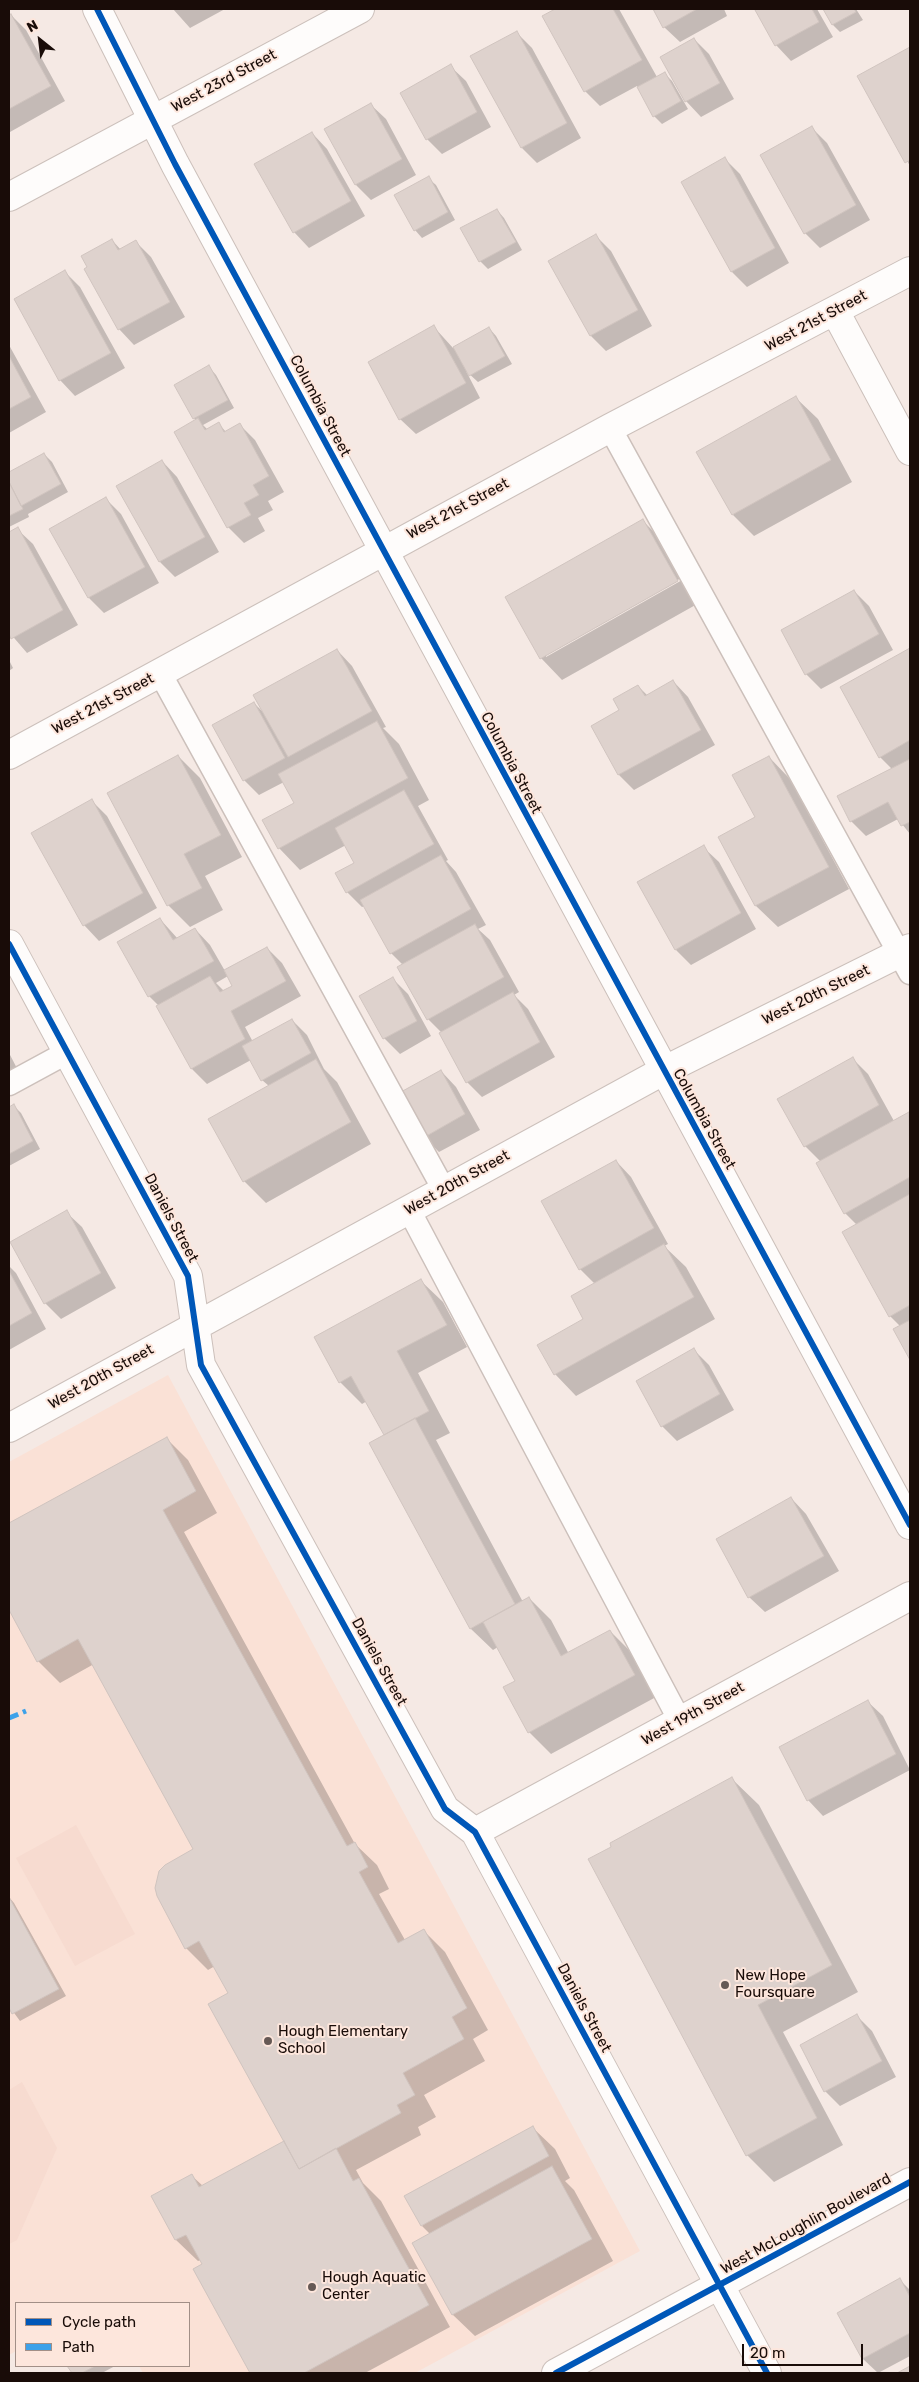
<!DOCTYPE html>
<style>
body{margin:0}
#map{position:relative;width:919px;height:2382px;overflow:hidden;background:#f5e9e4;font-family:Rubik,sans-serif}
canvas{display:block}
.frame{position:absolute;inset:0;border:10px solid #190c08;pointer-events:none}
.legend{position:absolute;left:15px;top:2302px;width:175px;height:65px;box-sizing:border-box;background:#fde6dc;border:1px solid #a28f87;margin:0;padding:6px 9px;list-style:none;font-size:15px;color:#190c08}
.legend li{display:flex;align-items:center;gap:10px;height:25px}
.legend b{width:25px;border:1px solid #a28f87}
.north{position:absolute;left:15px;top:15px;width:50px;height:50px;-webkit-text-stroke:4px #fde6dc;paint-order:stroke;rotate:331deg;font-size:14px;font-weight:700;line-height:20px;text-align:center;color:#190c08}
.north::after{content:'';display:block;margin:auto;width:18px;height:22px;background:#190c08;clip-path:polygon(50% 0,100% 100%,50% 72%,0 100%)}
.scale{position:absolute;left:742px;top:2344px;width:121px;height:22px;box-sizing:border-box;border:2px solid #190c08;border-top:0;padding-left:6px;font-size:15px;line-height:18px;white-space:nowrap;color:#190c08;-webkit-text-stroke:4px #fde6dc;paint-order:stroke}
</style>
<div id="map">
<canvas width="919" height="2382"></canvas>
<div class="frame"></div>
<ul class="legend">
<li><b style="height:6px;background:#0057b8"></b>Cycle path</li>
<li><b style="height:6px;background:#3da1e9"></b>Path</li>
</ul>
<div class="north">N</div>
<div class="scale">20 m</div>
</div>
<script>
const context = document.querySelector('canvas').getContext('2d');
context.lineJoin = 'round';
function paint(path, color) {
  context.fillStyle = color;
  context.fill(path, 'evenodd');
}
function shape(rows) {
  const path = new Path2D();
  for (const r of rows) {
    path.moveTo(r[0], r[1]);
    for (let i = 2; i < r.length; i += 2) path.lineTo(r[i], r[i + 1]);
  }
  return path;
}
function trace(path, color, width, dash) {
  context.strokeStyle = color;
  context.lineWidth = width;
  context.lineCap = dash ? 'butt' : 'round';
  context.setLineDash(dash || []);
  context.stroke(path);
}
function drawText(font, color, halo, rows, align = 'center') {
  context.font = font + ' Rubik,sans-serif';
  context.lineWidth = 4;
  context.setLineDash([]);
  context.textBaseline = 'middle';
  context.strokeStyle = halo;
  context.fillStyle = color;
  for (const [text, x, y, turn = 0] of rows) {
    context.save();
    context.translate(x, y);
    context.rotate((+turn || 0) * Math.PI / 180);
    context.textAlign = isNaN(turn) ? turn : align;
    if (halo) context.strokeText(text, 0, 0);
    context.fillText(text, 0, 0);
    context.restore();
  }
}
paint(shape([
 [168,1375,640,2251,415,2373,143,2373,139,2366,189,2366,189,2303,16,2303,16,2351,9,2355,9,1462]
]), '#fae1d6');
paint(shape([
 [76,1825,135,1934,75,1966,16,1858],
 [22,2082,57,2148,17,2240,9,2244,9,2090]
]), '#f7dbd0');
paint(shape([
 [173,9,225,9,190,28],
 [558,9,619,9,657,77,664,73,672,81,688,109,662,124,654,116,637,86,600,106,585,91,544,17],
 [654,9,724,9,727,16,680,42,664,27],
 [760,9,817,9,833,37,791,61,776,45,757,11],
 [824,9,856,9,863,20,840,32,833,25],
 [11,15,26,30,65,101,10,132,9,16],
 [516,32,532,48,581,138,537,163,522,148,472,56],
 [694,39,709,54,734,99,701,117,686,101,662,57],
 [910,48,910,166,859,77],
 [450,66,466,81,491,127,442,154,427,139],
 [370,104,386,119,416,175,371,200,356,185,325,129],
 [812,128,827,143,870,220,820,248,805,233],
 [312,133,327,149,365,216,309,248,294,232],
 [725,159,740,174,789,263,747,287,732,272,682,182],
 [428,178,436,185,455,220,422,238,415,230],
 [497,210,504,218,522,250,488,269,480,261],
 [596,236,611,251,652,326,606,351,591,336,550,261],
 [112,240,121,250,136,242,151,257,185,317,134,345,119,329],
 [65,272,80,287,125,368,75,396,60,380],
 [434,327,453,348,489,328,496,336,512,364,478,382,466,371,480,398,416,434,400,419],
 [9,345,46,412,9,433],
 [209,367,216,375,234,408,203,425,208,430,219,424,226,432,240,425,255,440,284,492,268,501,273,510,258,518,265,531,244,543,228,527,176,432,196,421,194,418],
 [796,398,818,419,852,482,754,536,733,515],
 [44,454,52,462,68,492,28,514,29,517,9,527,9,473],
 [162,461,177,477,219,552,175,577,160,562,118,486],
 [106,499,121,514,159,583,104,613,89,598,51,529],
 [643,521,665,543,699,603,562,680,541,658],
 [683,577,684,579,546,657,546,654],
 [17,529,33,544,78,625,27,653,9,632,9,533],
 [854,591,869,606,893,650,821,689,806,674],
 [337,650,352,666,386,727,383,728,399,744,429,800,418,806,448,860,446,861,456,872,486,925,478,929,490,940,519,992,514,995,528,1009,555,1057,482,1097,467,1082,442,1033,428,1019,403,965,391,953,365,906,362,907,347,892,356,863,346,845,300,870,279,848,295,803,284,782,259,795,244,780,254,703,264,713],
 [910,650,910,834,898,819,866,836,851,821,892,769,880,757,841,688],
 [9,660,13,668,9,671],
 [673,681,688,697,715,745,634,790,619,775,592,726,620,710,638,686,648,696],
 [178,756,200,778,242,857,205,876,223,910,190,927,168,905,109,794],
 [769,757,790,779,849,889,778,927,756,906,720,837,757,817],
 [92,801,107,816,157,908,99,941,84,925],
 [703,847,719,862,756,929,691,965,676,950],
 [160,919,178,939,195,929,210,945,225,971,267,948,282,963,301,996,245,1027,253,1042,292,1020,307,1035,324,1069,337,1082,371,1144,266,1203,244,1181,269,1086,262,1080,251,1060,207,1084,192,1069,159,1006,149,996,119,942],
 [228,976,234,987,224,991,216,983],
 [393,979,408,994,431,1036,400,1054,384,1038,361,996],
 [9,1053,21,1076,9,1083],
 [853,1059,868,1074,894,1121,910,1114,910,1357,895,1330,901,1327,890,1316,857,1225,845,1213,818,1164,821,1162,805,1146],
 [441,1071,456,1087,480,1130,439,1152,424,1137],
 [14,1106,21,1113,40,1149,9,1166,9,1108],
 [616,1161,631,1177,668,1244,664,1246,686,1267,715,1319,576,1396,555,1374,585,1320,595,1284,580,1269],
 [66,1212,82,1227,116,1288,61,1319,45,1303,11,1242],
 [9,1266,16,1273,46,1329,9,1350],
 [421,1281,443,1302,467,1347,418,1373,450,1433,436,1440,523,1602,529,1598,551,1620,569,1654,610,1631,632,1653,656,1697,551,1754,529,1732,505,1688,517,1681,498,1647,493,1650,471,1629,371,1444,386,1436,367,1401,362,1404,340,1382],
 [694,1350,709,1365,734,1410,677,1441,662,1426],
 [166,1438,188,1460,217,1513,184,1532,355,1844,377,1865,389,1889,379,1894,405,1940,423,1930,445,1952,488,2030,473,2039,485,2061,424,2095,436,2117,418,2127,421,2135,356,2170,363,2183,381,2201,450,2327,365,2373,251,2373,194,2270,204,2265,201,2260,198,2261,176,2240,153,2197,192,2176,203,2186,285,2141,230,1994,215,1966,208,1970,186,1948,195,1850,94,1664,60,1683,38,1661,9,1607,9,1524],
 [791,1498,806,1514,839,1571,765,1612,749,1597],
 [867,1701,883,1716,910,1770,823,1816,808,1800],
 [732,1779,759,1805,858,1992,783,2032,843,2145,774,2182,747,2155],
 [9,1897,14,1903,66,1996,20,2021,9,2006],
 [857,2016,872,2031,896,2077,840,2106,825,2091],
 [533,2128,555,2149,570,2178,565,2181,574,2190,613,2261,475,2336,453,2315,414,2243,430,2234,422,2226],
 [899,2279,910,2290,910,2356,878,2373,863,2359,838,2313],
 [69,2366,115,2366,102,2373,73,2373]
]), '#0003');
const building = shape([
 [555,9,613,9,642,60,584,92,542,16,555,9],
 [653,9,697,9,663,28,653,9],
 [757,9,812,9,819,22,775,46,755,10,757,9],
 [823,9,854,9,856,12,832,25,823,9],
 [11,14,51,86,9,109,9,15,11,14],
 [517,31,567,123,521,148,470,56,517,31],
 [694,38,720,83,685,102,660,57,694,38],
 [910,47,910,160,905,163,857,76,910,47],
 [451,64,477,112,426,140,400,93,451,64],
 [665,72,681,101,653,117,637,87,665,72],
 [371,103,402,159,355,185,324,129,371,103],
 [812,126,856,205,804,234,760,155,812,126],
 [312,132,351,201,293,233,254,164,312,132],
 [725,157,775,248,731,272,681,182,725,157],
 [429,176,448,212,414,231,394,195,429,176],
 [497,209,516,242,479,262,460,228,497,209],
 [596,234,638,310,590,336,548,261,596,234],
 [112,239,118,250,136,240,170,302,118,330,84,269,87,267,81,256,112,239],
 [65,270,111,353,59,381,14,299,65,270],
 [434,325,466,383,399,420,368,362,434,325],
 [489,327,505,356,469,376,453,347,489,327],
 [9,356,31,397,9,409,9,356],
 [209,365,228,400,193,419,174,385,209,365],
 [796,396,831,460,732,515,696,452,796,396],
 [198,418,205,430,219,422,224,432,240,423,269,476,253,485,259,495,244,503,251,515,227,528,174,432,198,418],
 [44,453,61,484,21,506,9,482,9,472,44,453],
 [162,460,205,537,159,562,116,486,162,460],
 [9,482,23,509,9,516,9,482],
 [106,497,145,567,88,598,49,529,106,497],
 [643,519,678,581,540,659,505,597,643,519],
 [18,527,63,610,11,639,9,634,9,532,18,527],
 [854,590,879,634,805,675,781,630,854,590],
 [910,648,910,740,879,758,840,687,910,648],
 [337,649,372,711,288,757,253,695,337,649],
 [673,680,701,730,618,775,591,726,619,710,613,699,638,685,645,696,673,680],
 [254,702,285,758,243,781,212,725,254,702],
 [377,721,408,778,278,849,262,820,294,803,278,774,377,721],
 [178,755,221,835,184,854,202,888,167,906,107,793,178,755],
 [769,756,829,867,755,906,718,837,755,817,732,775,769,756],
 [910,759,910,822,901,826,888,802,850,822,837,796,910,759],
 [404,790,434,844,346,893,335,873,354,863,335,828,404,790],
 [92,799,143,893,83,926,31,833,92,799],
 [704,845,741,913,675,950,637,882,704,845],
 [441,855,471,909,390,954,360,900,441,855],
 [160,918,173,940,195,928,214,961,148,997,117,942,160,918],
 [475,924,504,977,427,1020,397,967,475,924],
 [267,947,286,981,231,1011,245,1039,191,1069,156,1006,210,976,220,992,232,986,224,970,267,947],
 [393,977,417,1021,383,1039,359,996,393,977],
 [513,992,540,1042,466,1083,439,1033,513,992],
 [292,1019,311,1053,261,1081,242,1046,292,1019],
 [853,1057,879,1105,804,1147,777,1099,853,1057],
 [316,1059,351,1122,243,1182,208,1119,316,1059],
 [441,1070,465,1114,423,1138,399,1093,441,1070],
 [14,1104,33,1141,9,1154,9,1107,14,1104],
 [909,1112,910,1177,844,1214,816,1163,909,1112],
 [616,1160,654,1228,579,1270,541,1201,616,1160],
 [910,1194,910,1305,889,1317,842,1232,910,1194],
 [67,1210,101,1273,44,1304,10,1242,67,1210],
 [664,1244,694,1297,554,1375,537,1345,583,1319,571,1296,664,1244],
 [9,1271,32,1313,9,1326,9,1271],
 [421,1279,447,1325,397,1351,429,1411,384,1435,351,1376,339,1383,314,1337,421,1279],
 [910,1320,910,1360,893,1329,910,1320],
 [694,1348,720,1394,661,1427,636,1381,694,1348],
 [415,1418,515,1604,470,1629,369,1443,415,1418],
 [167,1437,196,1491,163,1510,347,1846,355,1842,368,1867,359,1872,398,1943,424,1929,467,2008,452,2017,464,2039,403,2073,415,2095,397,2105,401,2113,299,2169,208,2004,228,1993,199,1941,185,1949,157,1896,155,1888,159,1871,165,1865,193,1849,78,1639,37,1662,9,1610,9,1523,167,1437],
 [791,1497,824,1556,748,1598,716,1539,791,1497],
 [529,1597,561,1656,610,1630,635,1675,528,1733,503,1687,515,1681,483,1622,529,1597],
 [868,1700,896,1754,807,1801,779,1747,868,1700],
 [732,1777,832,1965,758,2005,817,2118,746,2156,588,1859,611,1847,610,1843,732,1777],
 [9,1897,59,1989,12,2014,9,2008,9,1897],
 [857,2014,882,2061,824,2092,800,2045,857,2014],
 [533,2126,549,2156,421,2226,404,2196,533,2126],
 [284,2141,299,2169,336,2148,353,2181,359,2178,429,2305,304,2373,250,2373,193,2269,202,2264,186,2235,175,2240,151,2196,192,2174,199,2187,284,2141],
 [552,2166,592,2239,452,2315,412,2243,552,2166],
 [900,2278,910,2297,910,2333,862,2359,837,2313,900,2278],
 [67,2366,95,2366,82,2373,72,2373,67,2366],
 [910,2366,910,2373,897,2373,910,2366]
]);
paint(building, '#ded2cd');
trace(building, '#d0c4bf', 1);
const service = shape([
 [610,428,910,973],
 [160,673,444,1190],
 [9,1084,68,1052],
 [409,1210,680,1721]
]);
const minor = shape([
 [9,197,360,9],
 [835,311,910,451],
 [9,755,610,428,910,271],
 [9,944,188,1276,201,1365,445,1809,475,1832,767,2373],
 [9,1428,663,1071,910,948],
 [475,1832,910,1596]
]);
const tertiary = shape([
 [97,9,175,164,910,1525],
 [556,2373,910,2182]
]);
trace(service, '#ccc0bb', 25);
trace(minor, '#ccc0bb', 30);
trace(tertiary, '#ccc0bb', 30);
trace(service, '#fefcfb', 22);
trace(minor, '#fefcfb', 28);
trace(tertiary, '#fefcfb', 28);
trace(shape([
 [9,1718,26,1711]
]), '#3da1e9', 5, [10, 5]);
trace(shape([
 [97,9,175,164,910,1525],
 [9,944,188,1276,201,1365,445,1809,475,1832,767,2373],
 [556,2373,910,2182]
]), '#0057b8', 6);
for (const [x, y, r, color] of [
 [725,1985,5,"#665955"],
 [268,2041,5,"#665955"],
 [312,2287,5,"#665955"]
]) {
  const dot = new Path2D();
  dot.arc(x, y, r, 0, 2 * Math.PI);
  context.fillStyle = color;
  context.fill(dot);
  trace(dot, '#fde6dc', 2);
}
drawText('15px', '#190c08', '#fde6dc', [
 ["West 23rd Street",224,81,-28],
 ["West 21st Street",816,321,-28],
 ["Columbia Street",320,406,62],
 ["West 21st Street",458,509,-28],
 ["West 21st Street",103,704,-28],
 ["Columbia Street",511,763,62],
 ["West 20th Street",816,995,-26],
 ["Columbia Street",704,1119,61],
 ["West 20th Street",457,1183,-29],
 ["Daniels Street",171,1218,62],
 ["West 20th Street",101,1377,-29],
 ["Daniels Street",379,1662,61],
 ["West 19th Street",693,1714,-29],
 ["Daniels Street",584,2008,62],
 ["West McLoughlin Boulevard",806,2224,-29]
]);
drawText('15px', '#190c08', '#fde6dc', [
 ["New Hope",735,1976],
 ["Foursquare",735,1993],
 ["Hough Elementary",278,2032],
 ["School",278,2049],
 ["Hough Aquatic",322,2278],
 ["Center",322,2295]
], 'left');
</script>
